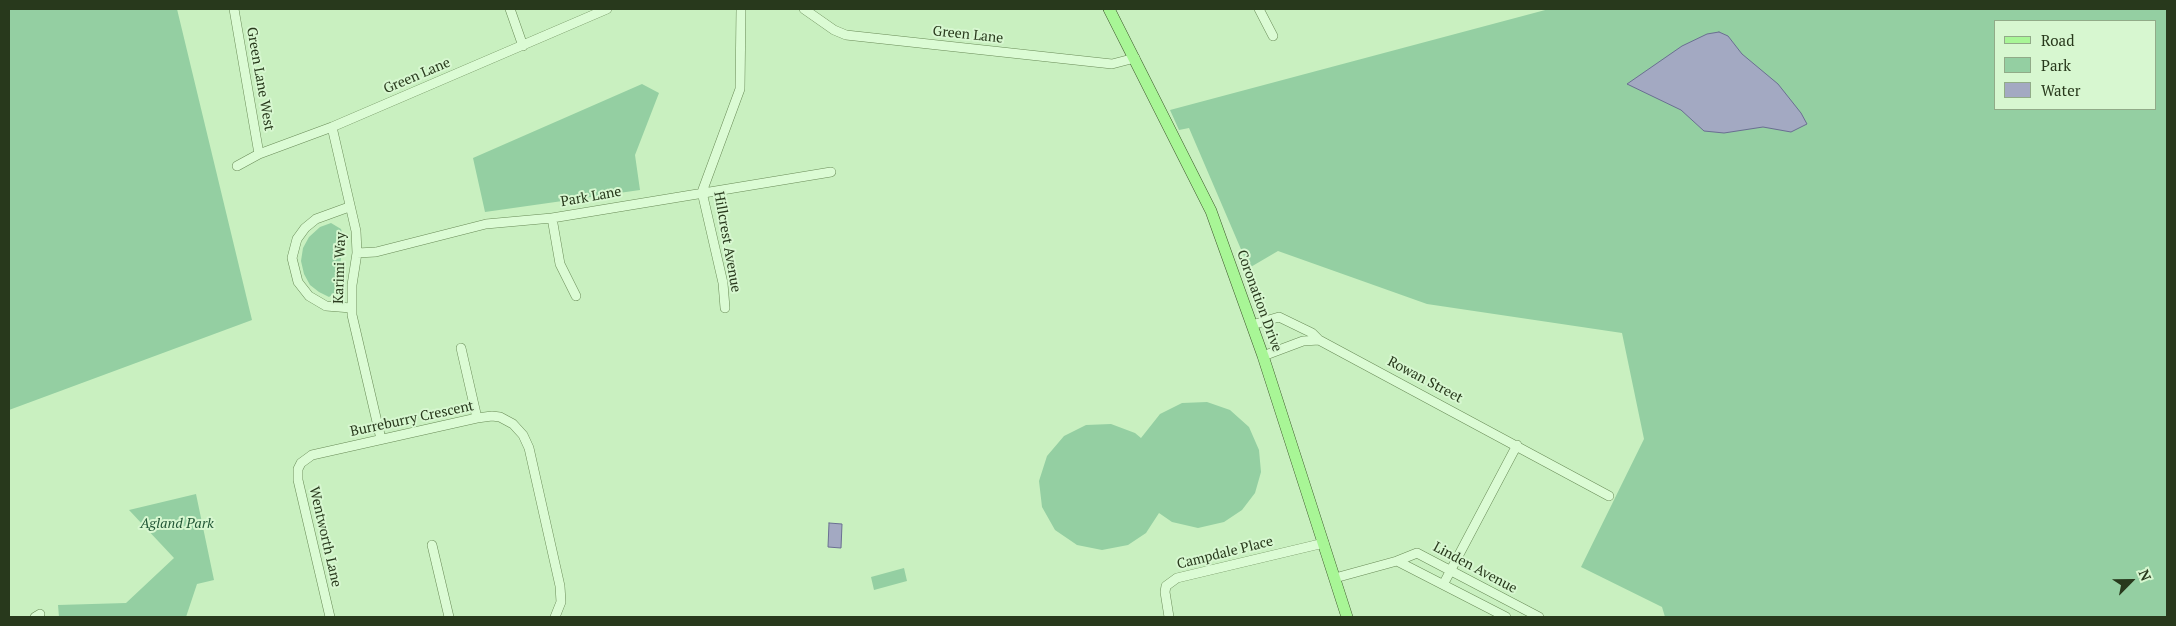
<!DOCTYPE html>
<style>
body{margin:0}
#map{position:relative;width:2176px;height:626px;overflow:hidden;background:#c9f0c0;font-family:"PT Serif",serif}
canvas{display:block}
.frame{position:absolute;inset:0;border:10px solid #28391c;pointer-events:none}
.legend{position:absolute;left:1994px;top:20px;width:162px;height:90px;box-sizing:border-box;background:#d7f7d0;border:1px solid #91ab88;margin:0;padding:6px 9px;list-style:none;font-size:15px;color:#28391c}
.legend li{display:flex;align-items:center;gap:10px;height:25px}
.legend b{width:25px;border:1px solid #91ab88}
.north{position:absolute;left:2106px;top:556px;width:50px;height:50px;-webkit-text-stroke:4px #d7f7d0;paint-order:stroke;rotate:67deg;font-size:14px;font-weight:700;line-height:20px;text-align:center;color:#28391c}
.north::after{content:'';display:block;margin:auto;width:18px;height:22px;background:#28391c;clip-path:polygon(50% 0,100% 100%,50% 72%,0 100%)}
</style>
<div id="map">
<canvas width="2176" height="626"></canvas>
<div class="frame"></div>
<ul class="legend">
<li><b style="height:6px;background:#a8f696"></b>Road</li>
<li><b style="height:14px;background:#94cfa2"></b>Park</li>
<li><b style="height:14px;background:#a3a9c2"></b>Water</li>
</ul>
<div class="north">N</div>
</div>
<script>
const context = document.querySelector('canvas').getContext('2d');
context.lineJoin = 'round';
function paint(path, color) {
  context.fillStyle = color;
  context.fill(path, 'evenodd');
}
function shape(rows) {
  const path = new Path2D();
  for (const r of rows) {
    path.moveTo(r[0], r[1]);
    for (let i = 2; i < r.length; i += 2) path.lineTo(r[i], r[i + 1]);
  }
  return path;
}
function trace(path, color, width, dash) {
  context.strokeStyle = color;
  context.lineWidth = width;
  context.lineCap = dash ? 'butt' : 'round';
  context.setLineDash(dash || []);
  context.stroke(path);
}
function drawText(font, color, halo, rows, align = 'center') {
  context.font = font + ' "PT Serif",serif';
  context.lineWidth = 4;
  context.setLineDash([]);
  context.textBaseline = 'middle';
  context.strokeStyle = halo;
  context.fillStyle = color;
  for (const [text, x, y, turn = 0] of rows) {
    context.save();
    context.translate(x, y);
    context.rotate((+turn || 0) * Math.PI / 180);
    context.textAlign = isNaN(turn) ? turn : align;
    if (halo) context.strokeText(text, 0, 0);
    context.fillText(text, 0, 0);
    context.restore();
  }
}
paint(shape([
 [9,9,177,9,252,320,9,410],
 [1549,9,2167,9,2167,617,1665,617,1662,607,1581,567,1644,439,1622,333,1427,304,1278,251,1249,268,1189,128,1179,130,1170,110],
 [1995,21,2155,21,2155,109,1995,109],
 [642,84,659,93,635,155,640,190,485,212,473,158],
 [331,223,341,229,343,236,338,290,329,297,319,292,310,285,304,274,301,261,303,248,309,237,320,227],
 [1207,402,1230,410,1249,427,1259,450,1261,472,1255,493,1242,510,1224,522,1198,528,1172,522,1159,513,1146,533,1128,545,1102,550,1077,545,1055,530,1042,507,1039,481,1047,456,1064,436,1086,425,1111,424,1135,433,1141,438,1160,414,1182,403],
 [196,494,214,580,197,584,186,617,59,617,58,605,126,603,174,558,129,510],
 [904,568,907,581,874,590,871,577]
]), '#94cfa2');
const water = shape([
 [1719,32,1728,36,1742,54,1778,84,1801,113,1807,124,1791,132,1763,127,1724,133,1704,131,1681,110,1627,84,1682,46,1707,34,1719,32],
 [829,523,842,524,841,548,828,547,829,523]
]);
paint(water, '#a3a9c2');
trace(water, '#6a6f91', 1);
const minor = shape([
 [234,9,259,154],
 [510,9,523,46],
 [804,9,834,30,846,35,1112,64,1135,58],
 [1259,9,1273,36],
 [332,127,356,231,357,253,352,285,352,315,381,439],
 [237,166,259,154,332,127,607,9],
 [349,207,316,219,305,228,297,239,292,258,298,282,309,296,326,306,351,308],
 [552,218,560,264,576,296],
 [357,253,376,252,486,224,552,218,831,172],
 [725,308,723,283,702,192,740,89,741,9],
 [1252,325,1279,317,1312,333,1319,340,1609,496],
 [461,348,477,418],
 [1263,356,1303,341,1319,340],
 [432,545,449,617],
 [1397,561,1506,617],
 [1335,578,1397,561,1417,553,1539,617],
 [1444,583,1517,445],
 [35,617,40,614],
 [330,617,298,480,298,469,301,463,312,455,477,418,492,416,500,417,513,424,523,435,529,448,560,586,561,602,555,617],
 [1169,617,1165,592,1166,586,1177,578,1324,543]
]);
const major = shape([
 [1109,9,1211,211,1263,356,1347,617]
]);
trace(minor, '#698b57', 10);
trace(major, '#3e582c', 12);
trace(minor, '#dbfbd4', 9);
trace(major, '#a8f696', 11);
drawText('14px', '#28391c', '#d7f7d0', [
 ["Green Lane",968,35,6],
 ["Green Lane",417,76,-23],
 ["Green Lane West",260,79,80],
 ["Park Lane",591,197,-10],
 ["Hillcrest Avenue",727,242,80],
 ["Karimi Way",340,268,-88],
 ["Coronation Drive",1259,301,70],
 ["Rowan Street",1425,380,28],
 ["Burreburry Crescent",412,419,-12],
 ["Wentworth Lane",325,537,77],
 ["Campdale Place",1225,553,-14],
 ["Linden Avenue",1475,568,28]
]);
drawText('italic 14px', '#225736', '#d7f7d0', [
 ["Agland Park",177,524]
]);
</script>
